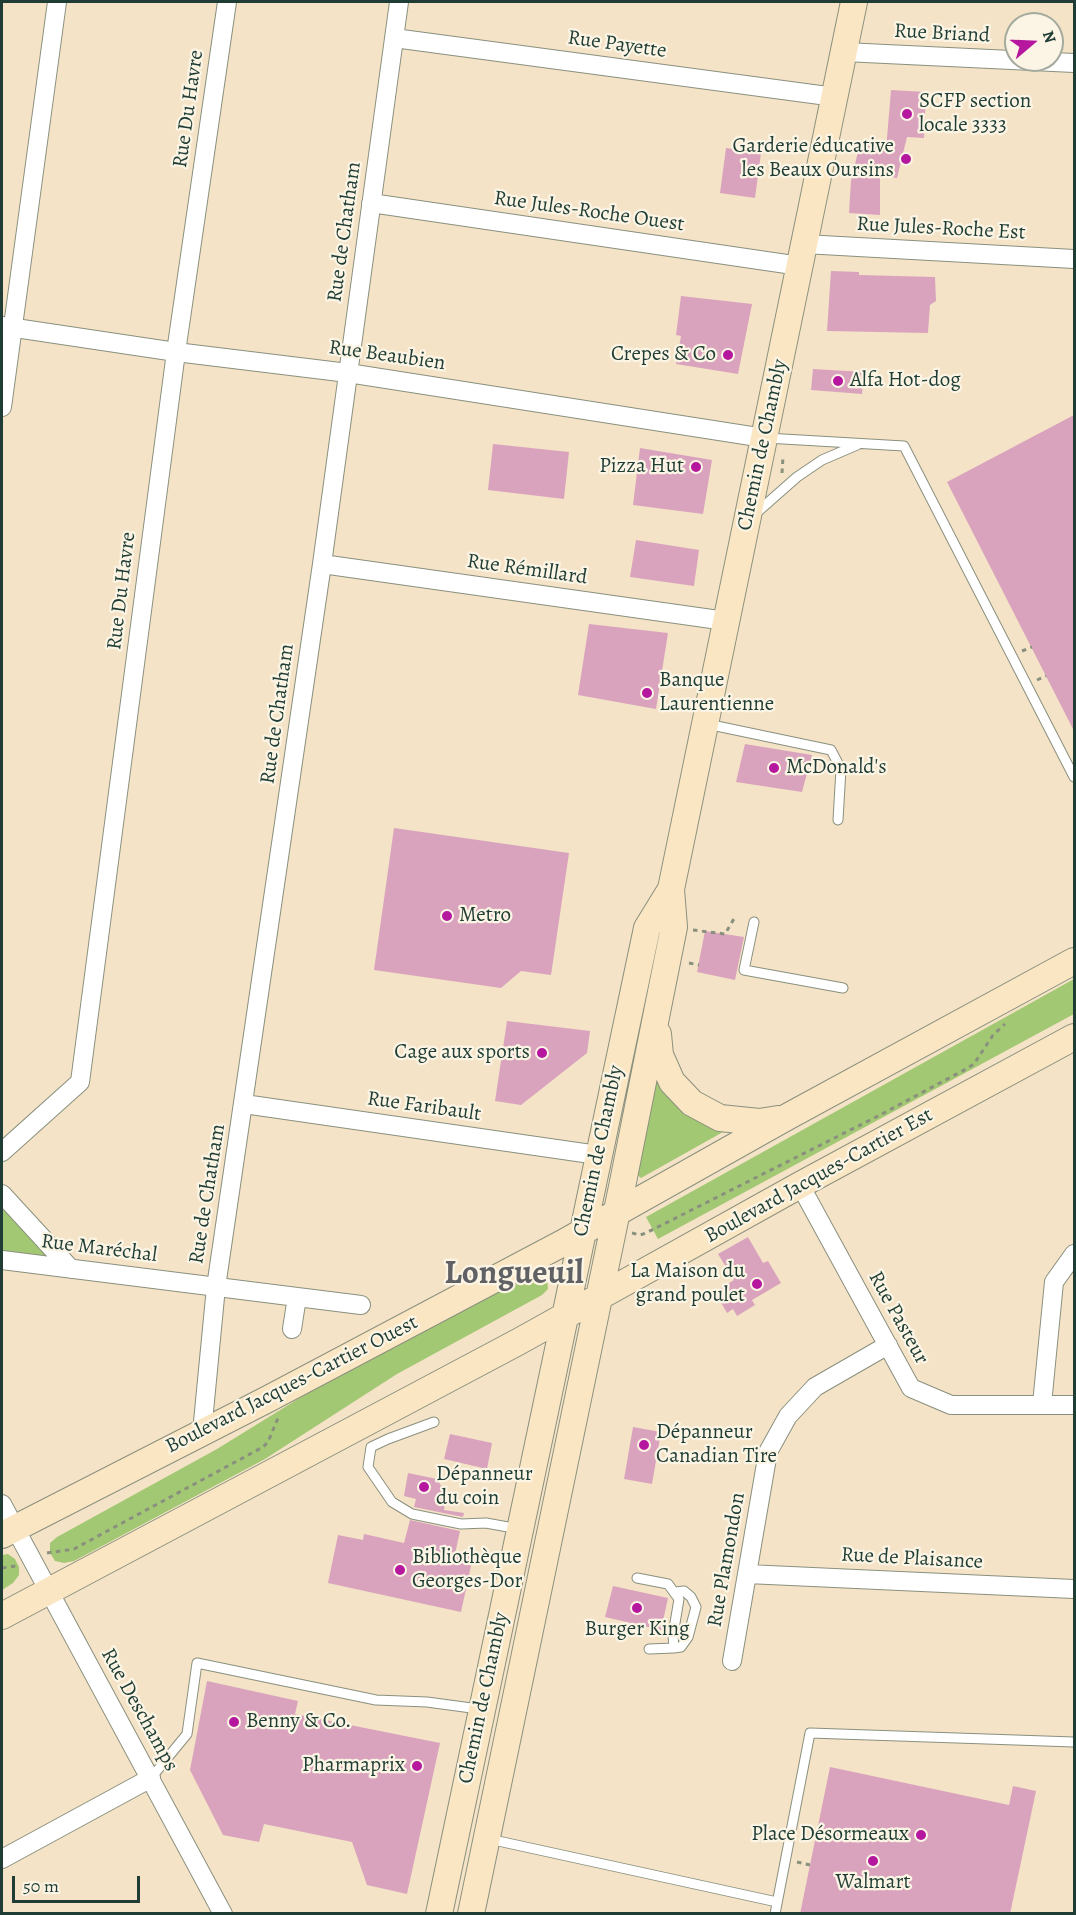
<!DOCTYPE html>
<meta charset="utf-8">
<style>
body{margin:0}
#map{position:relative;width:1076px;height:1915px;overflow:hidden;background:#f4e3c7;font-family:Alegreya,serif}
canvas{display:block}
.frame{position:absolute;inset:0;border:3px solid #1f3d34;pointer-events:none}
.north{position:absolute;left:1004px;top:12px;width:60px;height:60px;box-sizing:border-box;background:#fcf5e5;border:2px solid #a4ab9e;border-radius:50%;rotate:71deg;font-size:16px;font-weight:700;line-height:24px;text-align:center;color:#1f3d34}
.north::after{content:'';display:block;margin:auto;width:21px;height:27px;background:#b5179e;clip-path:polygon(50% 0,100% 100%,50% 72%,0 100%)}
.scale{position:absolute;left:12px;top:1876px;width:128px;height:27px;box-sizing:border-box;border:3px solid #1f3d34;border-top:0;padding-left:8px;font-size:18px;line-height:21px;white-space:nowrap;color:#1f3d34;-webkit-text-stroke:4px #fcf5e5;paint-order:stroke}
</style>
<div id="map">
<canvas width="1076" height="1915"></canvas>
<div class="frame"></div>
<div class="north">N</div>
<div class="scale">50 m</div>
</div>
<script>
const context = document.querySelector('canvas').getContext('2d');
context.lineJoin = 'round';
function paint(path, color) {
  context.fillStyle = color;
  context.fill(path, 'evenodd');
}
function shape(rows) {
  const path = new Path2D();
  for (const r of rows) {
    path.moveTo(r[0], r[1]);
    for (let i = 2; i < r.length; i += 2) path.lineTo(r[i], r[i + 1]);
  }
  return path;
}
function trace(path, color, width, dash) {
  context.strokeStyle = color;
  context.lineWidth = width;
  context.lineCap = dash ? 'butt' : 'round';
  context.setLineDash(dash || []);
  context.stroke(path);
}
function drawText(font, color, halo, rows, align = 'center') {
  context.font = font + ' Alegreya,serif';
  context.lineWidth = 4.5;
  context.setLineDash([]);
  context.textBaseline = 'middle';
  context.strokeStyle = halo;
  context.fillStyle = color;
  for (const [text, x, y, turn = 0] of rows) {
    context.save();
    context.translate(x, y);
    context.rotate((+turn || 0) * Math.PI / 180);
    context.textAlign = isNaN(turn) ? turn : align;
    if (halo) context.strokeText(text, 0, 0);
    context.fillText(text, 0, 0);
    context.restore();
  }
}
paint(shape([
 [1074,979,1074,1014,658,1239,646,1217],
 [654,1066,724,1126,723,1132,641,1178,635,1173],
 [2,1194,71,1269,2,1260],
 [538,1272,547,1277,548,1289,542,1295,397,1374,265,1459,74,1561,64,1563,55,1561,50,1553,50,1543,57,1537,217,1449,311,1391,528,1274],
 [8,1554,15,1559,19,1567,19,1575,13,1583,2,1590,2,1555]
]), '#a3c873');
paint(shape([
 [891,90,926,92,924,138,907,137,897,178,880,175,880,215,849,213,851,181,860,143,886,150],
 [726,148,761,153,755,198,720,193],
 [831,271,859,272,859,275,935,277,936,301,930,305,928,333,827,331],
 [681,296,752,304,738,374,676,364,681,336,676,335],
 [813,369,864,372,862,394,811,390],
 [1074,415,1074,731,947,482],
 [493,444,569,452,564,499,488,490],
 [640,448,712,460,703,514,633,505],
 [636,540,699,550,694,586,630,577],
 [589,624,668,633,656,709,578,695],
 [745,744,812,755,802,792,736,782],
 [394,828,569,853,551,975,521,971,501,988,374,970],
 [705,931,744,937,735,980,697,972],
 [507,1021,590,1031,587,1053,521,1105,495,1101],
 [748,1237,763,1263,768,1261,781,1283,752,1300,755,1305,737,1316,733,1309,727,1313,715,1292,734,1280,718,1254],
 [633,1427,661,1432,652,1484,624,1479],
 [450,1434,492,1443,487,1469,444,1459],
 [408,1473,437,1479,446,1494,444,1510,464,1513,463,1517,414,1507,416,1499,404,1496],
 [410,1520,460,1531,455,1554,473,1557,461,1612,328,1583,338,1535,363,1540,364,1534,404,1543],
 [613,1586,668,1598,661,1630,605,1617],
 [207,1681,298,1701,295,1714,440,1743,407,1894,367,1885,352,1842,264,1824,259,1842,223,1835,190,1770],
 [830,1767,1009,1805,1013,1786,1036,1791,1010,1914,800,1914]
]), '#d9a3bd');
const lane = shape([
 [766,438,904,446,1074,777],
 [755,514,797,477,822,460,857,445],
 [707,724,831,750,841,769,838,820],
 [754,922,744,970,843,988],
 [434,1422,388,1439,371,1447,368,1467,392,1502,412,1514,461,1524,486,1523,519,1529],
 [637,1578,668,1584,679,1599,673,1635,674,1648,649,1649],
 [674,1648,681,1647,688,1637,696,1607,691,1597,684,1591,676,1592],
 [151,1778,187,1734,197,1663,376,1700,427,1702,479,1709],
 [489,1839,777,1902],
 [775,1914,810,1733,1074,1742]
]);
const street = shape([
 [394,38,835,97],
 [844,52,1074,63],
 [371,203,800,266],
 [804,244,1074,259],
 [2,326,176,352,348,373,764,438],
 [2,407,57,2],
 [322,564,726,621],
 [244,1104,598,1155],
 [2,1152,80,1082,176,352,227,2],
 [800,1185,911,1388,951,1405,1074,1405],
 [2,1194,71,1269],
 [2,1260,361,1305],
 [292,1329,297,1297],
 [1042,1404,1054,1282,1074,1254],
 [202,1432,216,1287,322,564,399,2],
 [2,1504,223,1914],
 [747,1574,1074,1589],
 [732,1661,768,1452,788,1416,815,1387,888,1345],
 [2,1859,151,1778]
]);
const secondary = shape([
 [658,1034,660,1055,672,1082,692,1103,720,1118,759,1122,778,1119],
 [2,1535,268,1399,561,1244,787,1117,1074,961],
 [2,1616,518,1342,800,1185,1074,1037],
 [439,1914,647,928,671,889],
 [471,1914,623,1182,674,927,671,889,854,2]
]);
trace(lane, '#8a907e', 11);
trace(street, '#8a907e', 20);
trace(secondary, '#8a907e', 28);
trace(shape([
 [782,473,783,457],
 [1022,651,1032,647],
 [1037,680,1046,676],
 [693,930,725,934,735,917],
 [689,963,699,965],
 [632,1233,640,1235,646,1233,880,1115,966,1069,974,1064,993,1035,1005,1024],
 [47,1553,74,1549,263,1447,268,1442,278,1418],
 [2,1568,16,1566],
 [797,1862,810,1865]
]), '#8a907e', 3, [4.5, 4.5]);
trace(lane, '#fff', 9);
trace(street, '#fff', 18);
trace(secondary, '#fbe6c3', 26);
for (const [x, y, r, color] of [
 [907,114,6,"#b5179e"],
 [906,159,6,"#b5179e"],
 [728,355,6,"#b5179e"],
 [838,381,6,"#b5179e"],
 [696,467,6,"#b5179e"],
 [647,693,6,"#b5179e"],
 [774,768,6,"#b5179e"],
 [447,916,6,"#b5179e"],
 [542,1053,6,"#b5179e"],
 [757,1284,6,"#b5179e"],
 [644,1445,6,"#b5179e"],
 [424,1487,6,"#b5179e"],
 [400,1570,6,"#b5179e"],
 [637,1608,6,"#b5179e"],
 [234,1722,6,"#b5179e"],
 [417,1766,6,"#b5179e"],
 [921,1835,6,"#b5179e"],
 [873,1861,6,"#b5179e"]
]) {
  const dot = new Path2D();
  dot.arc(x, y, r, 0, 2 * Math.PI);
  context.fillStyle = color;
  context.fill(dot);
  trace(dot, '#fcf5e5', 2);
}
drawText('21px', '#1f3d34', '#fcf5e5', [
 ["Rue Briand",942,34,3],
 ["Rue Payette",617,45,8],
 ["Rue Du Havre",189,109,-82],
 ["Rue Jules-Roche Ouest",589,212,8],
 ["Rue Jules-Roche Est",941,229,3],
 ["Rue de Chatham",345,232,-82],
 ["Rue Beaubien",387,356,8],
 ["Chemin de Chambly",763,445,-78],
 ["Rue Rémillard",527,570,8],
 ["Rue Du Havre",122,591,-83],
 ["Rue de Chatham",278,714,-82],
 ["Rue Faribault",424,1107,8],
 ["Chemin de Chambly",599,1151,-78],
 ["Boulevard Jacques-Cartier Est",819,1176,-29],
 ["Rue de Chatham",208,1194,-81],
 ["Rue Maréchal",99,1249,7],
 ["Rue Pasteur",898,1318,61],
 ["Boulevard Jacques-Cartier Ouest",292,1385,-27],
 ["Rue de Plaisance",912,1559,3],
 ["Rue Plamondon",727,1560,-80],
 ["Chemin de Chambly",484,1698,-78],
 ["Rue Deschamps",139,1710,61]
]);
drawText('21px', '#1f3d34', '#fcf5e5', [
 ["SCFP section",919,102],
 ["locale 3333",919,126],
 ["Garderie éducative",894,147,"right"],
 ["les Beaux Oursins",894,171,"right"],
 ["Crepes & Co",716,355,"right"],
 ["Alfa Hot-dog",850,381],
 ["Pizza Hut",684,467,"right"],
 ["Banque",659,681],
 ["Laurentienne",659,705],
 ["McDonald's",786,768],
 ["Metro",459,916],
 ["Cage aux sports",530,1053,"right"],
 ["La Maison du",745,1272,"right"],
 ["grand poulet",745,1296,"right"],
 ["Dépanneur",656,1433],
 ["Canadian Tire",656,1457],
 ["Dépanneur",436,1475],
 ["du coin",436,1499],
 ["Bibliothèque",412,1558],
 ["Georges-Dor",412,1582],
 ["Burger King",637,1630,"center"],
 ["Benny & Co.",246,1722],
 ["Pharmaprix",405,1766,"right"],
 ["Place Désormeaux",909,1835,"right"],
 ["Walmart",873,1883,"center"]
], 'left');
drawText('bold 33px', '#606164', '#fcf5e5', [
 ["Longueuil",514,1275]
]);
</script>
